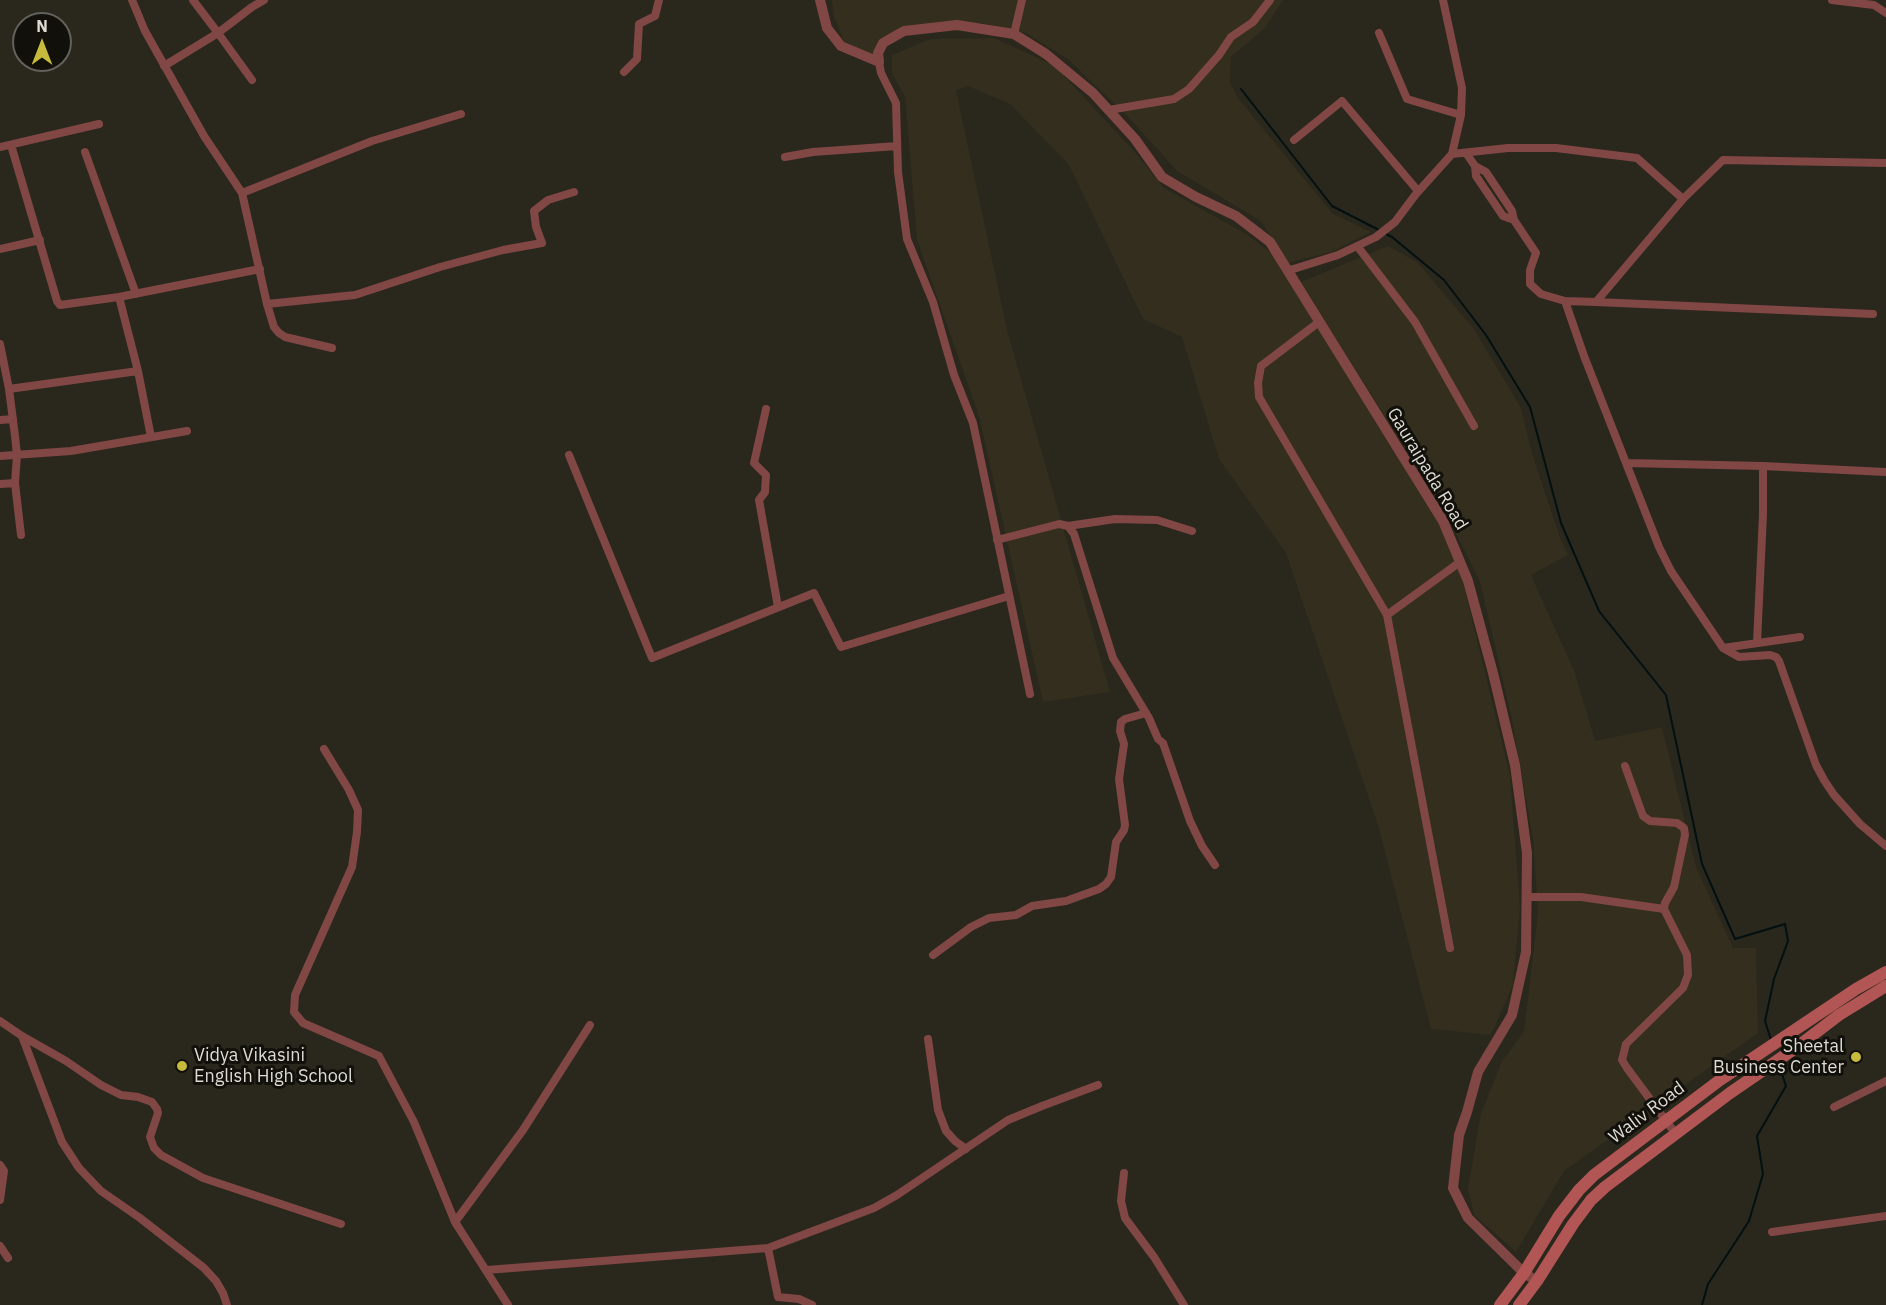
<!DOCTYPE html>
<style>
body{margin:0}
#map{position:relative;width:1886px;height:1305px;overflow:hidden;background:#2a271c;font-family:"IBM Plex Sans",sans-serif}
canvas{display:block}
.north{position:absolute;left:12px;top:12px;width:60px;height:60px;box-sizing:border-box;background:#11100b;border:2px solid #63615b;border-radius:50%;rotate:0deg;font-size:16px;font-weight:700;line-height:24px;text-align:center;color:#dddbd4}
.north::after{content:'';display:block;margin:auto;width:21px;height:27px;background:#c7bb3c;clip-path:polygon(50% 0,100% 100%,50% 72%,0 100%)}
</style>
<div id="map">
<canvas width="1886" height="1305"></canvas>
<div class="north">N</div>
</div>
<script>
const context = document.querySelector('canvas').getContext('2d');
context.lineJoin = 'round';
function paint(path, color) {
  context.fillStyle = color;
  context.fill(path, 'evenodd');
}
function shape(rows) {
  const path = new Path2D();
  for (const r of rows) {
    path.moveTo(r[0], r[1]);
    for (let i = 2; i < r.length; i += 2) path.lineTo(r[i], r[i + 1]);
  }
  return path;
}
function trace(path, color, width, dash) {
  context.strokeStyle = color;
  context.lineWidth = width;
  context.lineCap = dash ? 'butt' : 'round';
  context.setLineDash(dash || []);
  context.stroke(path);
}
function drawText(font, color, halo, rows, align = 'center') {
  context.font = font + ' "IBM Plex Sans",sans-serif';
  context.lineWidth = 6;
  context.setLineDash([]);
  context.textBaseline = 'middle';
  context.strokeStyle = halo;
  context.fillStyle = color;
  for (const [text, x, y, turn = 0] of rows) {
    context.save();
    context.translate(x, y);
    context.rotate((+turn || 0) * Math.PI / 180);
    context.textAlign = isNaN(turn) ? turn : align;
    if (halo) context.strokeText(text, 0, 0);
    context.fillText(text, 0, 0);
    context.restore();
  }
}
paint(shape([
 [832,0,1283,0,1265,28,1231,57,1230,82,1238,98,1333,214,1371,232,1331,252,1288,263,1261,221,1177,171,1133,122,1069,60,1026,33,982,23,911,26,879,44,873,54,864,52,844,41,834,17],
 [994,38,1055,66,1133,150,1164,188,1248,235,1271,253,1444,530,1463,582,1510,775,1520,908,1513,985,1491,1035,1431,1029,1378,825,1286,553,1219,459,1182,337,1143,319,1069,165,1010,104,968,86,956,90,1007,330,1110,692,1043,702,979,416,917,240,905,97,892,73,892,55,930,39],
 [1388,246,1417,262,1474,329,1521,408,1532,454,1559,535,1568,555,1531,575,1575,673,1595,741,1662,727,1696,867,1733,948,1756,948,1758,1033,1564,1171,1516,1252,1474,1215,1468,1189,1481,1113,1502,1061,1524,1032,1538,912,1533,839,1512,720,1480,582,1449,519,1301,282]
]), '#332e1d');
trace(shape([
 [1241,89,1332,206,1379,230],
 [1384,233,1392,237,1444,280,1486,335,1530,407,1561,523,1599,611,1666,695,1702,864,1735,939,1785,924,1788,941,1774,979,1765,1021,1771,1040],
 [1702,1305,1708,1284,1749,1221,1763,1174,1757,1136,1786,1086,1779,1065]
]), '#021011', 2);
trace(shape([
 [132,0,145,31,204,136,242,193,372,141,461,114],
 [193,0,218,33,252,7,264,0],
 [1443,0,1462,88,1461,115,1452,154],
 [1832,0,1874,5,1886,13],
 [1379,33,1407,99,1461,115],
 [1014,34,1022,0],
 [879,62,881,73,896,103,898,172,907,239,933,302,954,375,973,423,1030,694],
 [164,66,218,33,252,80],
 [624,72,637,59,639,24,655,16,659,0],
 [1109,110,1174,99,1189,89,1219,55,1231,37,1253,22,1270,0],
 [1294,140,1342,101,1418,191],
 [11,145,57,301,60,305,119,297,260,269],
 [0,147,99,124],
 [85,152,136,294],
 [1466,153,1475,166,1476,176,1503,216,1514,220,1536,253,1530,270,1530,284,1541,294,1565,301,1584,356,1659,547,1671,571,1723,648,1739,657,1770,655,1776,657,1779,661,1816,765,1824,780,1834,795,1860,824,1886,846],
 [785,157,813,152,897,146],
 [1475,166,1486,172,1512,211,1514,220],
 [242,193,267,304,355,295,440,267,503,250,542,243,536,227,534,211,548,200,574,192],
 [1683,199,1596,302,1873,314],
 [1358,247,1415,322,1474,426],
 [0,249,40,240],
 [1287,271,1338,255,1376,237,1395,222,1416,194,1452,154,1508,148,1556,148,1637,158,1683,199,1723,160,1886,163],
 [119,297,138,371,151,437],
 [1565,301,1596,302],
 [267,304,274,327,279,333,285,337,332,348],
 [1319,322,1261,366,1258,383,1259,397,1387,615,1450,948],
 [0,344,9,389,15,436,17,455,15,483,21,535],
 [9,389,138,371],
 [766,409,754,463,766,475,765,492,759,500,778,607],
 [0,420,13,419],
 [569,455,652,658,814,593,841,647,1009,596],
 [0,456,71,451,187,431],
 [1627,463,1763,466,1886,472],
 [0,484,15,483],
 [1068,526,1115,519,1157,520,1192,531],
 [997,540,1059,524,1068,526,1074,534,1113,658,1149,718,1158,739,1163,743,1190,821,1202,846,1215,865],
 [1387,615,1460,562],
 [1757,643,1763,514,1763,466],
 [1723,648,1800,637],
 [324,749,349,790,358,810,357,832,352,867,295,995,294,1012,303,1023,379,1056,414,1122,455,1222,508,1305],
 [1625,766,1643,816,1650,821,1677,823,1684,828,1685,835,1674,887,1665,903,1664,909,1687,955,1688,975,1683,988,1626,1044,1622,1060,1627,1068,1675,1133],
 [1526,897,1581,897,1664,909],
 [933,955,971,927,989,918,1016,915,1032,906,1066,901,1099,889,1106,884,1111,877,1116,842,1124,830,1125,825,1119,779,1124,744,1120,731,1121,722,1125,719,1146,713],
 [0,1021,22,1036,66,1061,101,1085,121,1095,138,1097,152,1102,157,1109,158,1113,150,1137,154,1148,161,1155,203,1178,341,1224],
 [22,1036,62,1142,79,1168,101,1191,140,1218,204,1268,216,1281,223,1293,227,1305],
 [928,1039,938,1110,946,1131,955,1141,966,1149],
 [1834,1107,1886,1081],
 [0,1165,4,1171,0,1200],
 [1124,1173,1121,1201,1125,1218,1154,1257,1184,1305],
 [455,1222,523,1130,590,1025],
 [1772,1232,1886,1216],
 [0,1246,8,1258],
 [768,1248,778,1297,799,1299,812,1305],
 [487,1270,768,1248,874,1208,897,1195,1008,1120,1042,1106,1098,1085]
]), '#804745', 8);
trace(shape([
 [820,0,827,28,841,46,879,62],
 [879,62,878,53,883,43,904,31,957,25,1014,34,1046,54,1093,93,1135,139,1162,177,1196,197,1236,216,1270,242,1443,521,1468,581,1493,673,1515,765,1527,853,1526,952,1512,1015,1478,1072,1467,1112,1459,1135,1453,1188,1468,1218,1524,1273,1537,1281]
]), '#804745', 10);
trace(shape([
 [1500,1305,1524,1273,1559,1216,1579,1190,1594,1175,1720,1080,1856,989,1886,972],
 [1519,1305,1537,1281,1573,1224,1591,1200,1605,1187,1730,1093,1797,1047,1839,1015,1886,986]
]), '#b15654', 12);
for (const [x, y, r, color] of [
 [1856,1057,6,"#c7bb3c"],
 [182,1066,6,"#c7bb3c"]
]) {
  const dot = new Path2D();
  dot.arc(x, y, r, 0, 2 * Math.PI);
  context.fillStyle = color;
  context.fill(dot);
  trace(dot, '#11100b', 2);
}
drawText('18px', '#dddbd4', '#11100b', [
 ["Gauraipada Road",1427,469,59],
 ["Waliv Road",1647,1113,-37]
]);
drawText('18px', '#dddbd4', '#11100b', [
 ["Sheetal",1844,1047],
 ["Business Center",1844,1068],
 ["Vidya Vikasini",194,1056,"left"],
 ["English High School",194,1077,"left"]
], 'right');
</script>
